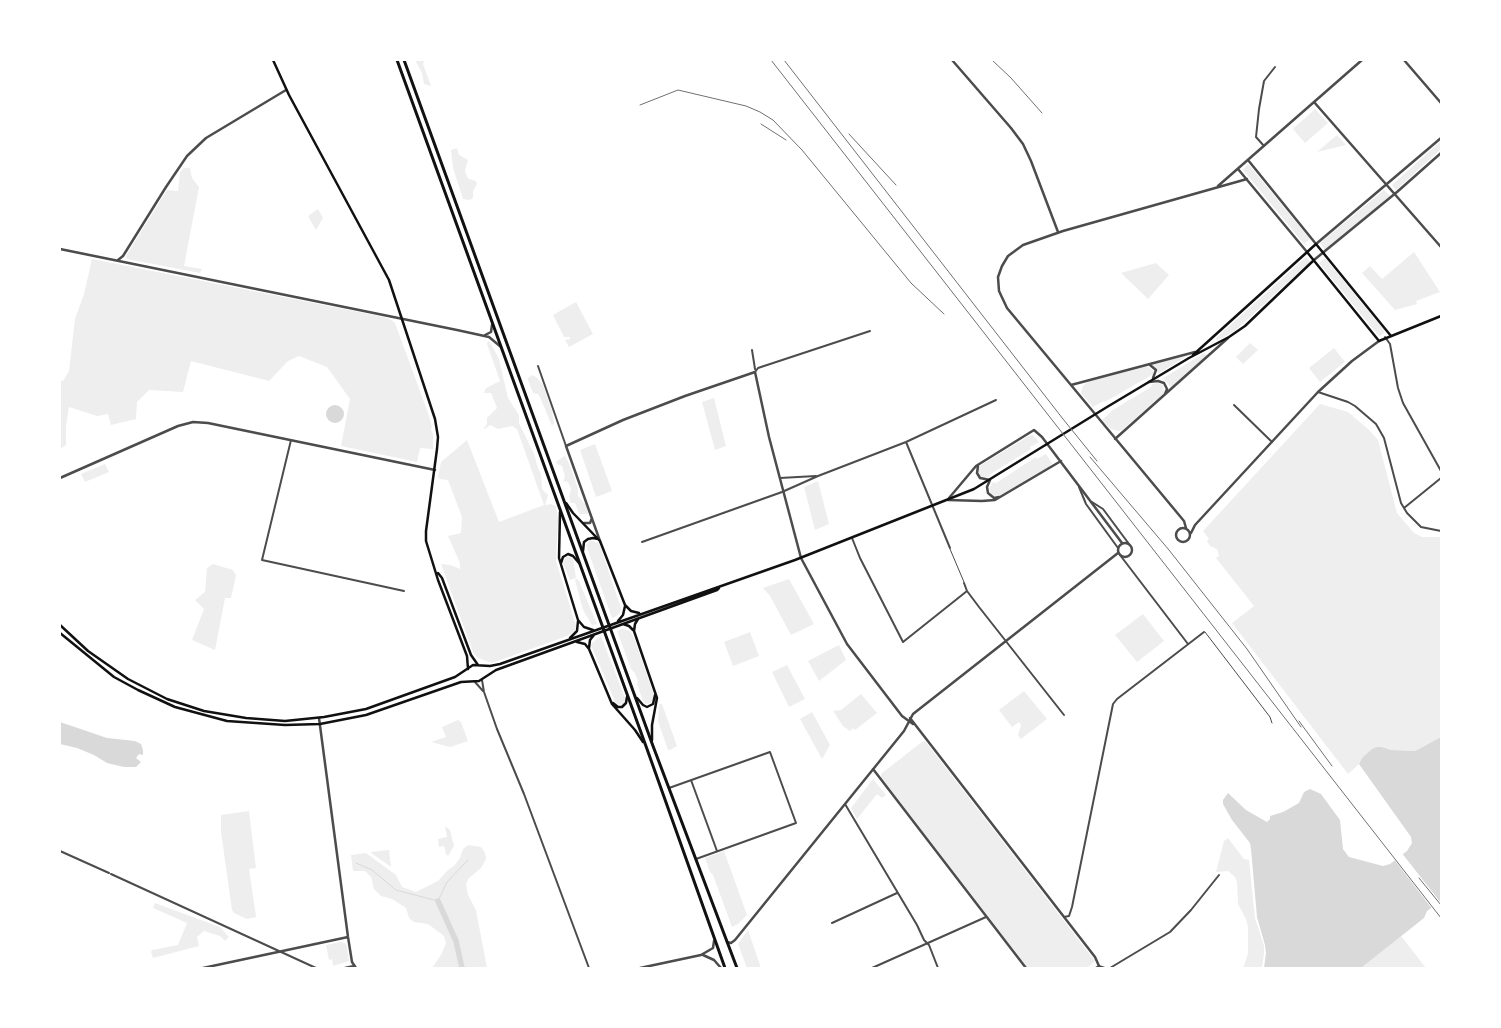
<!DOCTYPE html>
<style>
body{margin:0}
#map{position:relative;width:1501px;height:1028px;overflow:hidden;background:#fff;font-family:"Alegreya Sans",sans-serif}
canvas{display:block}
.frame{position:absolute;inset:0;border:61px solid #fff;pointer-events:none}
</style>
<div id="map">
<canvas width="1501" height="1028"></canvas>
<div class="frame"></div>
</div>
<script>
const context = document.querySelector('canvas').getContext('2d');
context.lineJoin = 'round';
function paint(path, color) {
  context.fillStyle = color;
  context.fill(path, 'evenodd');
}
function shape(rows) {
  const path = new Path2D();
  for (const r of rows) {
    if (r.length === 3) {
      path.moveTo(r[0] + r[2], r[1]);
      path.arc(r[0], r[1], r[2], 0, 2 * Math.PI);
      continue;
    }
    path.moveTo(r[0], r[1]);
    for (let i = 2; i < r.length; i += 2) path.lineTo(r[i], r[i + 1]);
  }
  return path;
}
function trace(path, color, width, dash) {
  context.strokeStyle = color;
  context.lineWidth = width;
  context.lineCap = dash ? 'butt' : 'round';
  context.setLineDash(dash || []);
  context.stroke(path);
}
paint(shape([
 [415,60,425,60,423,64,431,86,424,84,422,73],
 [1315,109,1328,123,1305,143,1293,129],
 [1337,135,1346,145,1317,152],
 [1441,141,1441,149,1396,190,1392,185],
 [457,148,459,155,468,160,465,170,467,177,469,179,476,181,477,184,473,191,473,198,470,200,463,199,453,168,451,150],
 [1247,165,1249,165,1310,239,1304,244,1243,170],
 [184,168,190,168,192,178,199,187,184,266,202,269,200,273,127,259,126,256,167,190,178,191,180,172],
 [1384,190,1390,196,1325,250,1320,243],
 [318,209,323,218,316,230,308,216],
 [1414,252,1440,292,1416,301,1417,304,1395,310,1362,273,1370,266,1382,279],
 [1306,257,1310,261,1309,263,1236,330,1217,341,1216,338],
 [1325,258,1384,330,1384,333,1380,336,1378,335,1319,263],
 [92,259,384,317,393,321,395,323,428,413,432,427,431,428,432,433,433,433,433,449,420,448,417,462,341,446,350,399,327,367,299,356,288,361,269,381,191,361,183,392,149,390,137,402,136,419,111,425,108,414,97,416,69,407,66,427,66,445,60,449,60,380,63,381,69,371,75,319,84,294],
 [1156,263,1169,275,1148,299,1121,273],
 [576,302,593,334,569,347,565,340,570,339,570,337,564,337,553,315],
 [488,341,490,342,499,359,508,398,519,415,519,423,534,454,538,468,541,474,542,489,548,495,545,505,551,504,556,506,558,519,556,561,576,626,575,631,567,636,492,663,478,658,473,652,441,564,450,565,460,569,460,563,448,536,461,533,462,517,448,480,440,479,438,477,441,462,467,440,499,522,544,505,517,429,512,426,498,429,490,425,485,429,484,428,487,424,487,418,497,408,491,393,484,393,486,388,500,381,487,344],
 [1250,343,1258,350,1243,364,1236,357],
 [1334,348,1345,362,1320,382,1309,368],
 [1204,353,1207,356,1171,388,1166,381,1162,379],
 [1187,356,1158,374,1157,370,1152,364],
 [1146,366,1153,370,1153,374,1150,376,1105,402,1104,401,1093,407,1081,393,1083,386,1088,382],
 [532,375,536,377,543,385,552,411,554,423,552,426,540,397,538,394,533,393,528,380,528,378],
 [1158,383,1163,385,1164,393,1122,430,1118,431,1111,429,1102,420,1111,412,1111,411,1151,387,1152,384],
 [714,398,726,446,715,450,702,402],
 [1320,404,1348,412,1368,429,1378,440,1397,513,1414,533,1422,537,1441,537,1441,737,1415,751,1391,750,1382,747,1362,758,1359,764,1348,774,1232,623,1254,606,1216,558,1219,556,1217,549,1210,546,1207,541,1209,539,1203,531],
 [1033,435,1039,442,1030,447,1031,449,989,475,990,477,983,478,979,475,978,470,981,465,1029,436],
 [595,444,612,491,596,497,580,450],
 [1046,454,1052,463,1049,467,1001,495,994,496,991,493,989,489,993,482,996,483,1036,457,1037,459],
 [564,456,566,457,572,471,578,489,578,496,586,505,588,514,579,514,575,503,571,503,570,501,569,496,571,489,568,482,563,481,565,477,562,466,557,464,556,462],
 [105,464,109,472,85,482,81,474],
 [818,481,829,524,815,530,804,487],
 [590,540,599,543,621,608,620,613,615,617,612,618,586,545],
 [566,557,569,557,573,559,576,578,570,580,563,563],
 [213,564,233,570,236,575,231,598,225,598,215,650,192,640,204,609,195,600,205,592,207,568],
 [577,579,579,581,597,624,592,625,583,610,575,580],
 [789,579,814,624,791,635,770,596,763,588],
 [1143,614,1164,641,1137,662,1115,635],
 [622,629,630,631,634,638,653,692,653,698,651,703,646,704,643,701,637,684,638,681,635,673,631,669,617,631],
 [750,632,759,656,733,666,724,642],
 [601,636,625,698,625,701,622,705,616,704,591,645,592,643],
 [839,645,846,660,819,681,808,661],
 [787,665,805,699,789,707,772,672],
 [1024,691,1047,719,1021,739,1018,735,1021,725,1019,722,1012,727,999,710],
 [861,694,877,713,855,730,853,728,850,731,843,726,833,711,841,710],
 [659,704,662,704,677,746,670,750,668,750,658,721],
 [812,712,830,745,822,759,800,719],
 [458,720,461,722,468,741,450,747,431,742,446,737,442,727],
 [925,741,1095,961,1087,968,1028,968,881,777,881,775,882,773,922,742],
 [873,779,886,795,882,798,877,794,857,819,851,808],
 [249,811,256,868,249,869,256,917,247,919,234,913,232,910,221,832,221,815],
 [445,826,450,830,454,846,448,856,446,854,444,846,439,847,438,839,447,837],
 [1228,838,1244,859,1249,860,1255,918,1264,946,1264,953,1262,968,1243,968,1248,954,1248,927,1246,919,1238,904,1237,882,1235,877,1228,871,1216,872,1224,841],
 [468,845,481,847,485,853,486,859,481,868,468,879,466,884,468,895,476,910,487,968,432,968,441,955,446,943,444,936,428,924,414,922,409,918,406,908,392,899,381,896,374,889,371,877,365,871,353,871,351,855,366,853,396,875,402,887,416,892,438,881,448,870,454,866,460,858,463,849],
 [389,850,391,867,371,853,371,852],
 [724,851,747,915,738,924,732,927,713,875,710,872,705,858],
 [155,903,220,927,229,937,225,941,220,936,204,931,197,937,199,946,153,958,151,952,152,950,178,945,187,923,153,908],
 [748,930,761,968,747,968,738,944],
 [1401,936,1426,968,1361,968],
 [340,942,345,943,347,946,349,961,333,966,332,959,329,960,326,945]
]), '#eee');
paint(shape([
 [335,414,9],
 [60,722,107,738,135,741,141,744,143,750,143,755,139,754,136,758,141,762,136,767,124,767,107,763,94,755,77,748,60,744],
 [1441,737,1441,901,1427,911,1424,918,1361,968,1264,968,1266,953,1265,945,1257,917,1251,849,1250,843,1232,820,1223,804,1223,800,1228,793,1246,810,1267,822,1270,819,1270,816,1283,812,1299,803,1304,792,1310,789,1321,794,1340,820,1343,849,1349,857,1383,866,1390,864,1407,851,1412,843,1411,837,1359,764,1362,758,1372,749,1377,747,1382,747,1391,750,1415,751]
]), '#d9d9d9');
paint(shape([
 [1401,852,1441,903,1433,910,1393,858]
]), '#fff');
trace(shape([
 [356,863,372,870,396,890,438,901,447,882,468,860]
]), '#d9d9d9', 1);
trace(shape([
 [438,901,456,941,462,968]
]), '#d9d9d9', 5.5);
trace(shape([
 [950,549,964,582],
 [1205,632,1270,717,1272,723]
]), '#4c4c4c', 1);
trace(shape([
 [1264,146,1256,137,1259,109,1264,81,1275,67],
 [1385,337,1390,344,1398,388,1403,403,1441,471],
 [752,350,755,369],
 [538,366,566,446],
 [755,372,758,368,870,331],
 [1318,392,1348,402,1355,406,1376,424,1384,438,1401,503,1407,513,1421,527,1441,531],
 [1234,405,1272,442],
 [291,440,262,560,404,591],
 [906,442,950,548],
 [780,478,816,476],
 [1079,487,1086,504,1118,548],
 [1092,502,1103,509,1129,544],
 [1404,508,1441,478],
 [852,538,860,558,903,642,967,591],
 [642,542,782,492,818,476,906,442,996,400],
 [1120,555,1188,644],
 [964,583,967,591,979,607,1064,715],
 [482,680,484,692,497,729,524,794,589,968],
 [475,682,483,691],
 [691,780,717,851],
 [669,788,770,752,796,823,696,859],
 [845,804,917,925,924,940,929,945,938,968],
 [60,851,109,873],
 [111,874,316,968],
 [1064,917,1069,916,1072,907,1113,704,1117,699,1204,632],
 [832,923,897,893],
 [1099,966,1105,968],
 [872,968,986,917],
 [1110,968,1170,932,1191,910,1219,875]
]), '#4c4c4c', 2);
trace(shape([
 [952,60,1011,128,1023,144,1031,161,1058,232],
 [1404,60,1441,103],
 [1314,102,1441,247],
 [1248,160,1316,244,1441,138],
 [1238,169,1307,252],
 [1218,186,1362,60],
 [60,249,457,330,489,337,501,347],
 [118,260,123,256,166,187,187,156,206,138,286,90],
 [1314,260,1397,192,1441,153],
 [485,335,491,332,492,325],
 [1150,365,1156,370,1153,378],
 [1149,382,1158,381,1164,383,1167,389,1165,394],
 [1071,385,1195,352],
 [1115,439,1228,338],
 [978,466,977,473,980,478,990,480,987,487,988,493,994,498,999,497],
 [60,478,178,426,193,422,208,423,435,470],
 [949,498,976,466,1034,430,1042,437,1122,543],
 [948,500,982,501,995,500,1061,461],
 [584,523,590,523,592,518],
 [1183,535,7],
 [1186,528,1184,521,1007,308,999,291,998,277,1002,266,1008,256,1023,245,1063,231,1247,179],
 [1191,533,1195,525,1318,392,1352,361,1379,341],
 [600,541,566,446,623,420,685,396,755,372,769,437,801,558,847,644,902,716,913,724],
 [1125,550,7],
 [319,718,348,937,352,962,356,968],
 [910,718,1095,957,1099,966,1096,968],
 [873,769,1026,968],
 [727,942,731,943,735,940,904,731,913,714,1118,553],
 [703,955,714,960,721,968],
 [203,968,348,937],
 [345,968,354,966],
 [640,968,701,955,713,948,714,941]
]), '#4c4c4c', 2.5);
trace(shape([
 [273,60,289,95,389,280,435,419,438,437,437,449,426,531,426,541,438,580,467,656,468,669],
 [1307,252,1379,341,1441,316],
 [1193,355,1316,244,1391,336],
 [566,503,573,513,600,541,625,605,631,611,639,613],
 [560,512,559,558,578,620,584,627,593,630],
 [583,551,584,542,588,539,593,538,598,539],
 [561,563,563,557,568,554,573,556,579,563],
 [438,573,442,578,471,655,478,665],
 [638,619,635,624,634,631,657,698,652,725,652,740],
 [618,621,623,615,625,606],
 [623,624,629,626,633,630],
 [60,625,88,651,128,679,167,699,204,711,246,718,285,721,324,717,366,709,455,677,473,665,490,666,500,664,795,560,974,489,1107,407,1189,358,1229,337,1245,326,1314,260],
 [60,633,114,677,138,690,175,707,227,721,285,725,320,724,366,715,461,682,479,681,496,670,717,590,719,588],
 [570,638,577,631,578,621],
 [577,642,585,644,589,649,612,704,635,730,643,742],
 [589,648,590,640,594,635],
 [637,698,643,705,647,707,653,704,655,695],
 [613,703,618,707,622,707,626,703,627,697]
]), '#111', 2.5);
trace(shape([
 [397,60,647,749,725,968],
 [404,60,653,746,737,968]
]), '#111', 3);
trace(shape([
 [771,60,1441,918],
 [784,60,1063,419,1097,461],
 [992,60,1011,78,1042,113],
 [640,105,678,90,746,106,760,112,773,120,802,150,911,283,944,314],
 [761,124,786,140],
 [849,134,896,185],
 [1090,457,1169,550,1247,649,1301,727],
 [1299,721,1332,766],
 [1419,878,1441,905]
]), '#707070', 1);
</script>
